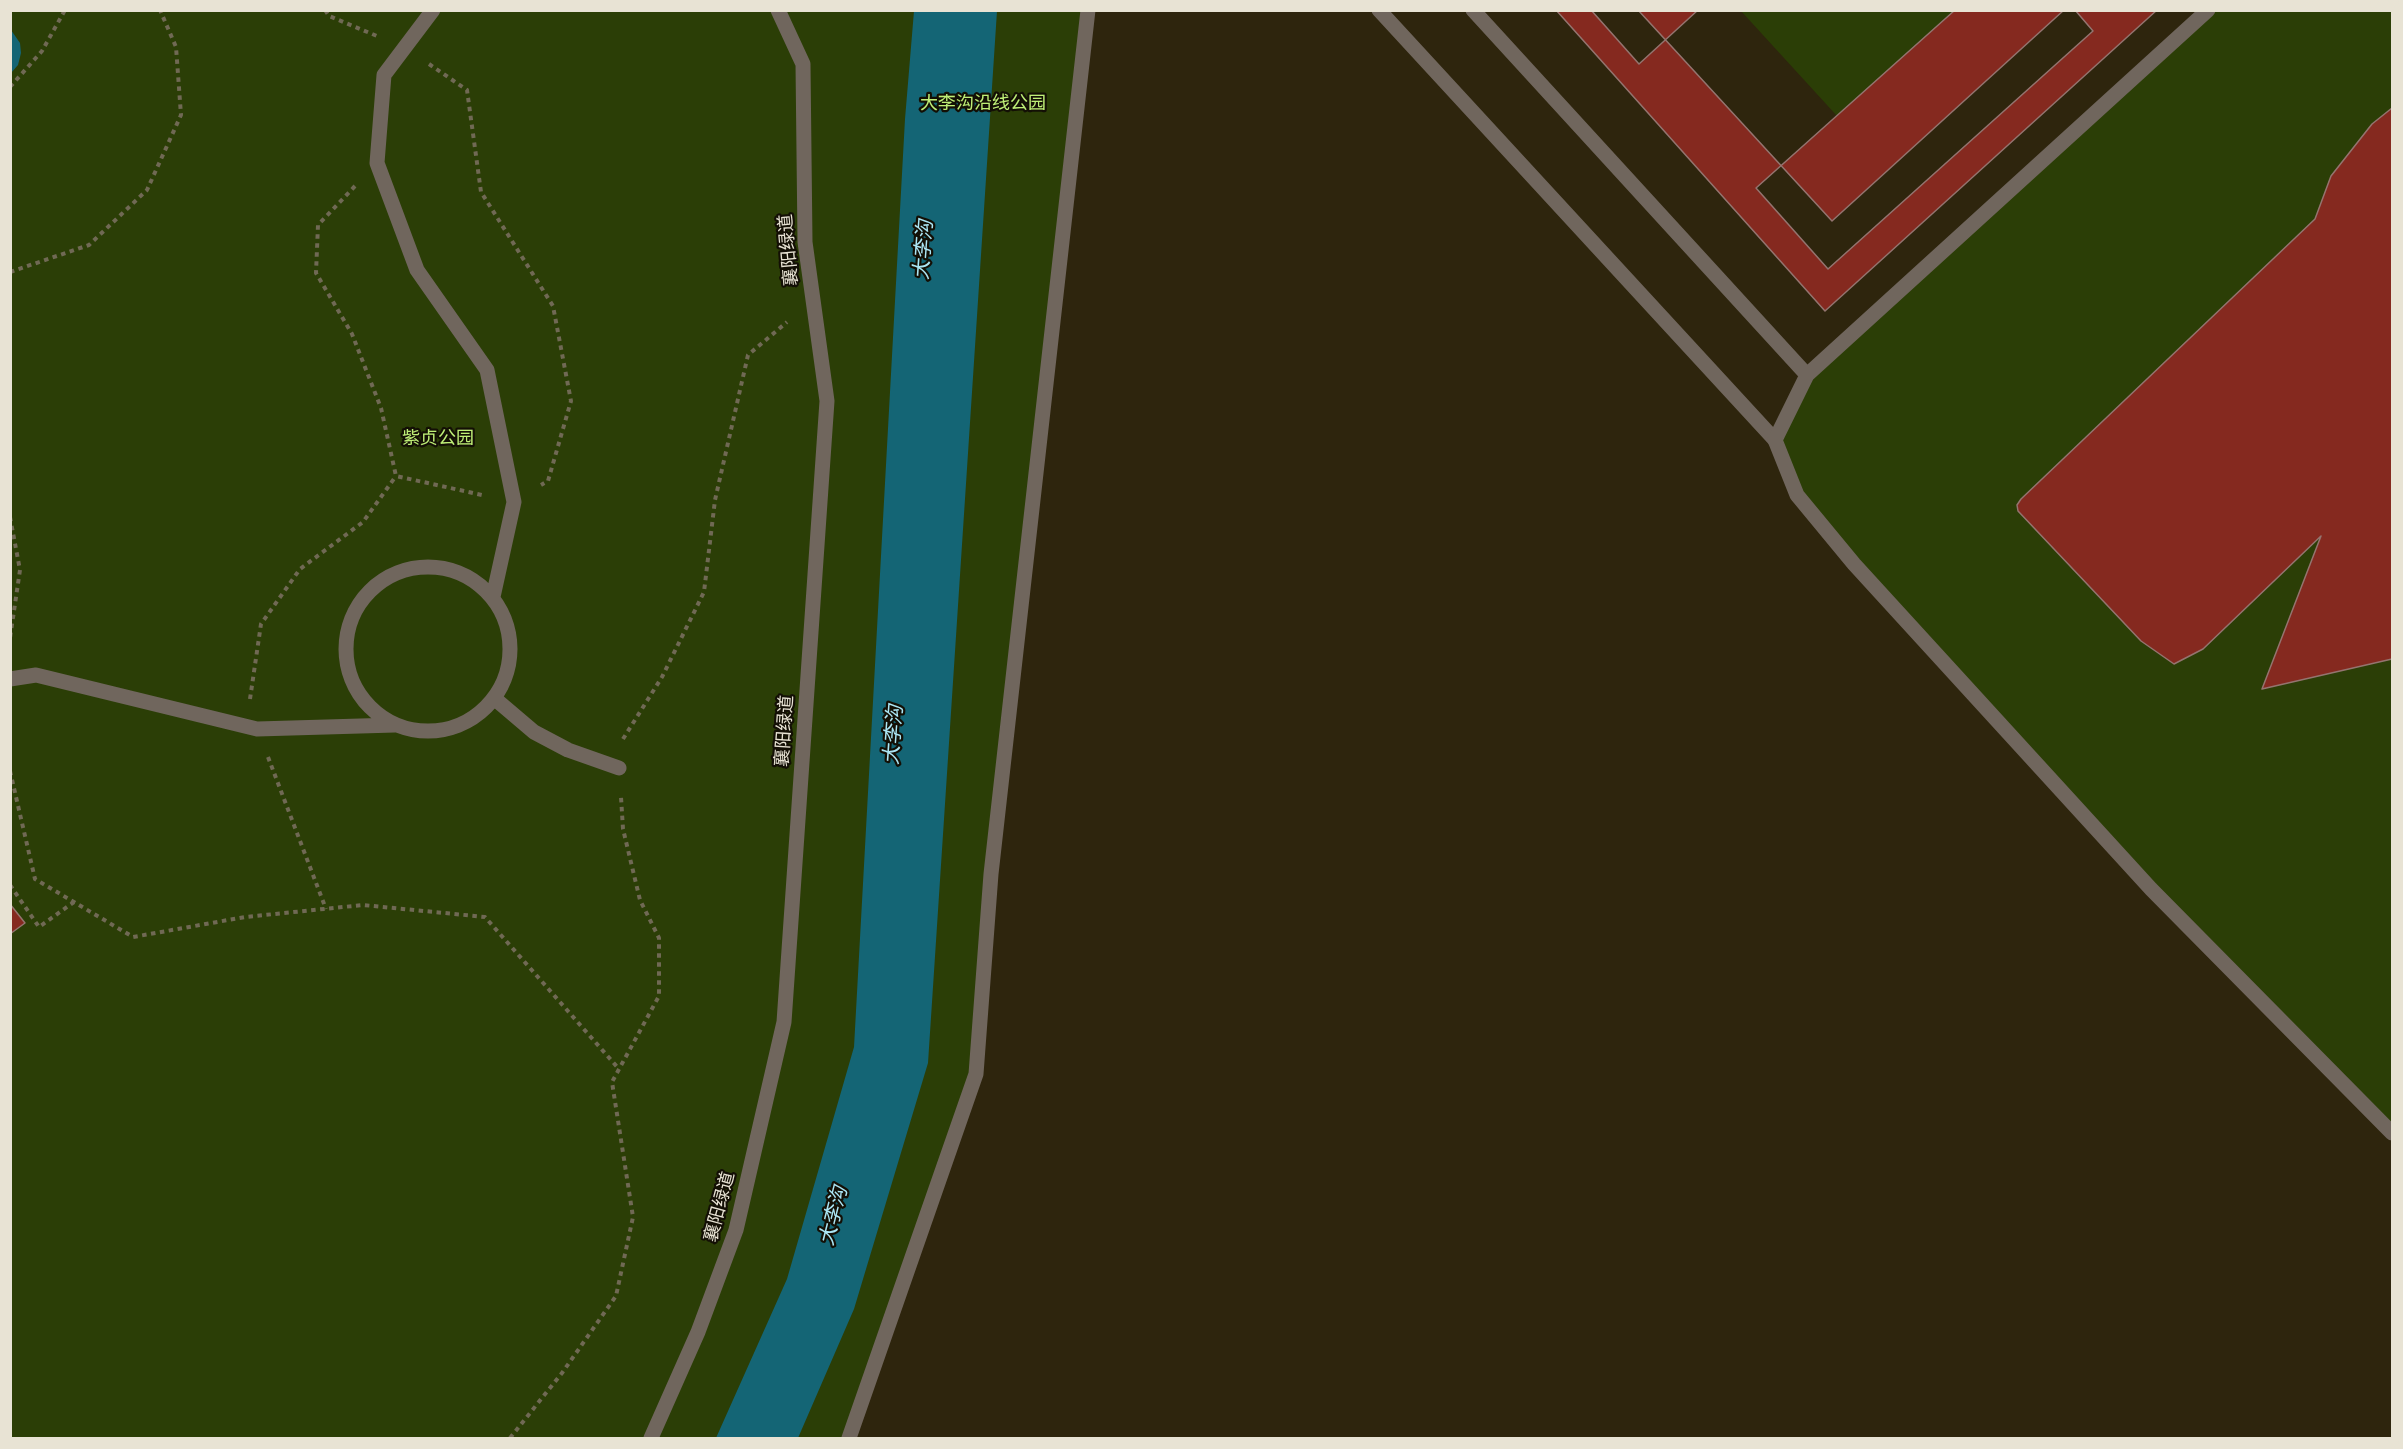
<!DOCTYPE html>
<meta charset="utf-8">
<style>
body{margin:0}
#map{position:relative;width:2403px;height:1449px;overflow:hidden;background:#2e250d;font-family:"Open Sans",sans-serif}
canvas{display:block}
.frame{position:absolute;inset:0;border:12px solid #e8e3d4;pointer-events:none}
</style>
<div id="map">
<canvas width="2403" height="1449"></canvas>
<div class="frame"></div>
</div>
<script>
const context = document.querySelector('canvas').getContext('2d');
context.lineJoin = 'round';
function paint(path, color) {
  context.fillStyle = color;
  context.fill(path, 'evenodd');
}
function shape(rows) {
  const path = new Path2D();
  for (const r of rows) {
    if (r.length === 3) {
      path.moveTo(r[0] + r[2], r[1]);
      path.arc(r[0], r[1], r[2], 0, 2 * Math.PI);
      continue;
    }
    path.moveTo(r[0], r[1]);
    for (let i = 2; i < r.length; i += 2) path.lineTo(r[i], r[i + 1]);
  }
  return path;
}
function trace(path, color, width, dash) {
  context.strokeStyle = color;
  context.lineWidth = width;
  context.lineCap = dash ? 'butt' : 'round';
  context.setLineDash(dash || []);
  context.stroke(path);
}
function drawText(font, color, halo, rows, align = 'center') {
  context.font = font + ' "Open Sans","Noto Sans SC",sans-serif';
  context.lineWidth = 4.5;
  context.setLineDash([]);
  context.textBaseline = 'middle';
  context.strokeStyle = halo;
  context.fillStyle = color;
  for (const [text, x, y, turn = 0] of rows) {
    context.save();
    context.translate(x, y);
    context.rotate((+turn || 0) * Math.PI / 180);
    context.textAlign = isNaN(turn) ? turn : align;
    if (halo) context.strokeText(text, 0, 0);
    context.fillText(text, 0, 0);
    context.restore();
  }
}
paint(shape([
 [10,11,1088,11,976,1074,849,1438,11,1438],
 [1741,11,1984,11,1848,128],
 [2208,11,2392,11,2392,1133,2151,889,1797,495,1775,440,1807,375]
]), '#2b3e06');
paint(shape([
 [914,11,997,11,928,1063,854,1309,798,1438,716,1438,787,1279,854,1047,905,119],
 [11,30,20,43,21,53,18,65,11,73]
]), '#146575');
const building = shape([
 [1556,10,1638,10,1832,221,2064,10,2157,10,1825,311,1556,10],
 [1591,10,1698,10,1639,64,1591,10],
 [1955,10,2075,10,2093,31,1828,269,1756,188,1955,10],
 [2392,108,2392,659,2262,689,2321,536,2203,649,2174,664,2141,641,2018,511,2017,505,2021,499,2315,219,2331,176,2372,124,2392,108],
 [10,904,25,923,10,934,10,904]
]);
paint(building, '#85291f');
trace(building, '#94746f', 1.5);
trace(shape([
 [325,10,329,16,377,36],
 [429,64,467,90,481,192,553,306,571,401,548,481,541,485],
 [10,87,42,51,65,10],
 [355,186,318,225,316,273,352,334,381,408,396,476,482,495],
 [10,272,89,245,147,190,181,115,176,47,160,10],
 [10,517,20,570,10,638],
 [250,699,261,624,300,569,363,522,396,476],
 [623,739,662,677,704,592,715,500,748,355,787,322],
 [268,757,326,909],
 [10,771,35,879,133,937,245,917,363,905,485,917,619,1069],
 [10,885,39,927,74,902],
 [510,1438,562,1373,616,1296,633,1217,612,1082,659,996,659,938,640,900,623,829,621,797]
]), '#706954', 4, [4.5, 4.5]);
trace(shape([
 [1379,10,1775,440]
]), '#70665d', 15);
trace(shape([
 [433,10,384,75,377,163,417,270,487,370,514,502,493,597],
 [1473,10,1807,375],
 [2208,10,1807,375,1775,440,1797,495,1854,564,2151,889,2392,1133],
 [428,649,82],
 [10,679,36,675,257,729,395,725],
 [494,698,534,732,568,750,619,768],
 [651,1438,698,1332,736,1230,784,1022,827,401,805,242,803,64,778,10],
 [849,1438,976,1074,991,874,1088,10]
]), '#70665d', 15);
drawText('18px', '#bfef77', '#130f05', [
 ["大李沟沿线公园",983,104],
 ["紫贞公园",438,439]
]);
drawText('18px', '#e8e3d4', '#130f05', [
 ["襄阳绿道",789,250,-95],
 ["襄阳绿道",785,731,-86],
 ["襄阳绿道",720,1207,-75]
]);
drawText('italic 20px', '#ace7f6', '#130f05', [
 ["大李沟",924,250,-86],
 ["大李沟",894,735,-86],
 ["大李沟",834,1216,-76]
]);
</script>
